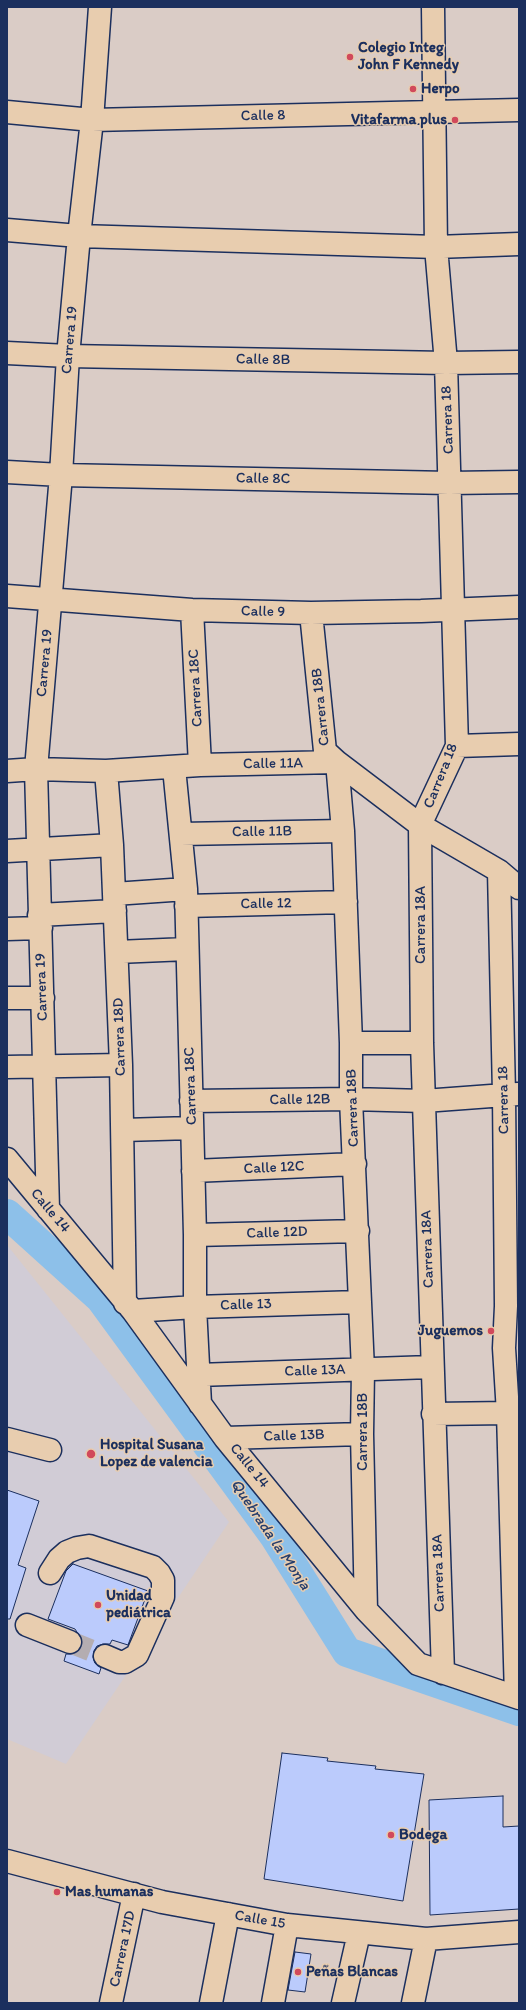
<!DOCTYPE html>
<meta charset="utf-8">
<style>
body{margin:0}
#map{position:relative;width:526px;height:2010px;overflow:hidden;background:#daccc6;font-family:Itim,sans-serif}
canvas{display:block}
.frame{position:absolute;inset:0;border:8px solid #1b2f5e;pointer-events:none}
</style>
<div id="map">
<canvas width="526" height="2010"></canvas>
<div class="frame"></div>
</div>
<script>
const context = document.querySelector('canvas').getContext('2d');
context.lineJoin = 'round';
function paint(path, color) {
  context.fillStyle = color;
  context.fill(path, 'evenodd');
}
function shape(rows) {
  const path = new Path2D();
  for (const r of rows) {
    path.moveTo(r[0], r[1]);
    for (let i = 2; i < r.length; i += 2) path.lineTo(r[i], r[i + 1]);
  }
  return path;
}
function trace(path, color, width, dash) {
  context.strokeStyle = color;
  context.lineWidth = width;
  context.lineCap = dash ? 'butt' : 'round';
  context.setLineDash(dash || []);
  context.stroke(path);
}
function drawText(font, color, halo, rows, align = 'center') {
  context.font = font + ' Itim,sans-serif';
  context.lineWidth = 3;
  context.setLineDash([]);
  context.textBaseline = 'middle';
  context.strokeStyle = halo;
  context.fillStyle = color;
  for (const [text, x, y, turn = 0] of rows) {
    context.save();
    context.translate(x, y);
    context.rotate((+turn || 0) * Math.PI / 180);
    context.textAlign = isNaN(turn) ? turn : align;
    if (halo) context.strokeText(text, 0, 0);
    context.fillText(text, 0, 0);
    context.restore();
  }
}
paint(shape([
 [7,1245,229,1522,66,1764,7,1739]
]), '#d1ccd6');
trace(shape([
 [7,1214,100,1298,275,1537,347,1652,519,1711]
]), '#8dc0e9', 30);
const building = shape([
 [7,1490,39,1501,18,1565,26,1568,10,1619,7,1619,7,1490],
 [73,1564,148,1591,128,1645,112,1640,110,1644,103,1644,97,1646,94,1651,93,1657,95,1663,101,1668,99,1674,64,1661,66,1654,72,1654,78,1652,82,1646,82,1640,75,1629,48,1619,66,1571,73,1564],
 [282,1753,328,1758,327,1761,376,1766,375,1769,424,1774,403,1901,264,1879,282,1753],
 [503,1796,503,1827,519,1826,519,1909,430,1915,429,1800,503,1796],
 [295,1952,311,1954,305,1992,288,1990,295,1952]
]);
paint(building, '#bbcbfc');
trace(building, '#1b2f5e', 1);
trace(shape([
 [70,1642,105,1656]
]), '#b4adb1', 22, [22, 11]);
const minor = shape([
 [433,7,436,247,446,363,457,746,420,825,422,1043,443,1673],
 [7,112,92,120,519,110],
 [7,230,79,236,436,247,519,244],
 [7,353,68,356,446,363,519,362],
 [7,472,61,475,449,483,519,482],
 [7,596,192,610,311,613,421,611,519,607],
 [192,610,200,765],
 [311,613,325,751,337,762,343,831,351,1043,351,1099,363,1370,362,1434,366,1610],
 [457,746,519,744],
 [174,768,186,889,195,1235,195,1307,200,1404],
 [7,771,36,769,106,771,200,765,337,762,420,825,499,871,519,888],
 [106,771,112,845,121,1065,125,1303],
 [181,834,343,831],
 [7,851,112,845],
 [499,871,504,1094,506,1306,504,1348,508,1413,516,1697],
 [114,894,186,889],
 [186,906,346,902],
 [39,915,115,911],
 [7,929,41,928],
 [117,952,187,949],
 [7,998,43,998],
 [351,1043,422,1043],
 [7,1067,121,1065],
 [191,1101,351,1099,424,1101,518,1094],
 [123,1130,192,1128],
 [7,1159,133,1311,225,1438,366,1610,418,1664,519,1698],
 [193,1171,355,1164],
 [48,1209,36,769,61,475,68,356,79,236,92,120,100,7],
 [195,1235,358,1231],
 [133,1311,195,1307,359,1302],
 [198,1375,431,1367],
 [433,1414,508,1413],
 [225,1438,362,1434],
 [7,1439,50,1450],
 [50,1573,59,1559,67,1552,77,1548,89,1546,153,1567,159,1573,163,1580,163,1597,137,1655,125,1662,119,1662,105,1656],
 [27,1625,70,1642],
 [7,1861,162,1902,287,1925,426,1939,519,1932],
 [111,2003,134,1894],
 [211,2003,228,1914],
 [273,2003,287,1925],
 [343,2003,359,1933],
 [413,2003,426,1939]
]);
trace(minor, '#1b2f5e', 25);
trace(minor, '#e8cdaf', 22);
for (const [x, y, r, color] of [
 [350,57,4,"#d1495b"],
 [413,89,4,"#d1495b"],
 [455,120,4,"#d1495b"],
 [491,1331,4,"#d1495b"],
 [91,1454,5,"#d1495b"],
 [98,1605,4,"#d1495b"],
 [391,1835,4,"#d1495b"],
 [57,1892,4,"#d1495b"],
 [298,1972,4,"#d1495b"]
]) {
  const dot = new Path2D();
  dot.arc(x, y, r, 0, 2 * Math.PI);
  context.fillStyle = color;
  context.fill(dot);
  trace(dot, '#e8cdaf', 1.5);
}
drawText('bold 15px', '#1b2f5e', '#e8cdaf', [
 ["Colegio Integ",358,48],
 ["John F Kennedy",358,65],
 ["Herpo",421,89],
 ["Vitafarma plus",447,120,"right"],
 ["Juguemos",483,1331,"right"],
 ["Hospital Susana",100,1445],
 ["Lopez de valencia",100,1462],
 ["Unidad",106,1596],
 ["pediátrica",106,1613],
 ["Bodega",399,1835],
 ["Mas humanas",65,1892],
 ["Peñas Blancas",306,1972]
], 'left');
drawText('15px', '#1b2f5e', '#e8cdaf', [
 ["Calle 8",263,116,-1],
 ["Carrera 19",70,340,-85],
 ["Calle 8B",263,360,1],
 ["Carrera 18",448,420,-92],
 ["Calle 8C",263,479,1],
 ["Calle 9",263,612,1],
 ["Carrera 19",45,663,-85],
 ["Carrera 18C",196,688,-93],
 ["Carrera 18B",321,707,-96],
 ["Calle 11A",273,764,-1],
 ["Carrera 18",441,776,-68],
 ["Calle 11B",262,832,-1],
 ["Calle 12",266,904,-1],
 ["Carrera 18A",421,925,-90],
 ["Carrera 19",42,987,-92],
 ["Carrera 18D",120,1037,-92],
 ["Carrera 18C",191,1086,-92],
 ["Calle 12B",300,1100,-1],
 ["Carrera 18",504,1100,-91],
 ["Carrera 18B",353,1108,-92],
 ["Calle 12C",274,1168,-3],
 ["Calle 14",50,1211,50],
 ["Calle 12D",277,1233,-2],
 ["Carrera 18A",428,1249,-92],
 ["Calle 13",246,1305,-2],
 ["Calle 13A",315,1371,-2],
 ["Carrera 18B",363,1432,-90],
 ["Calle 13B",294,1436,-2],
 ["Calle 14",249,1466,51],
 ["Carrera 18A",439,1573,-92],
 ["Calle 15",260,1920,10],
 ["Carrera 17D",123,1949,-78]
]);
drawText('italic 16px', '#263e6c', '#e8cdaf', [
 ["Quebrada la Monja",270,1535,56]
]);
</script>
